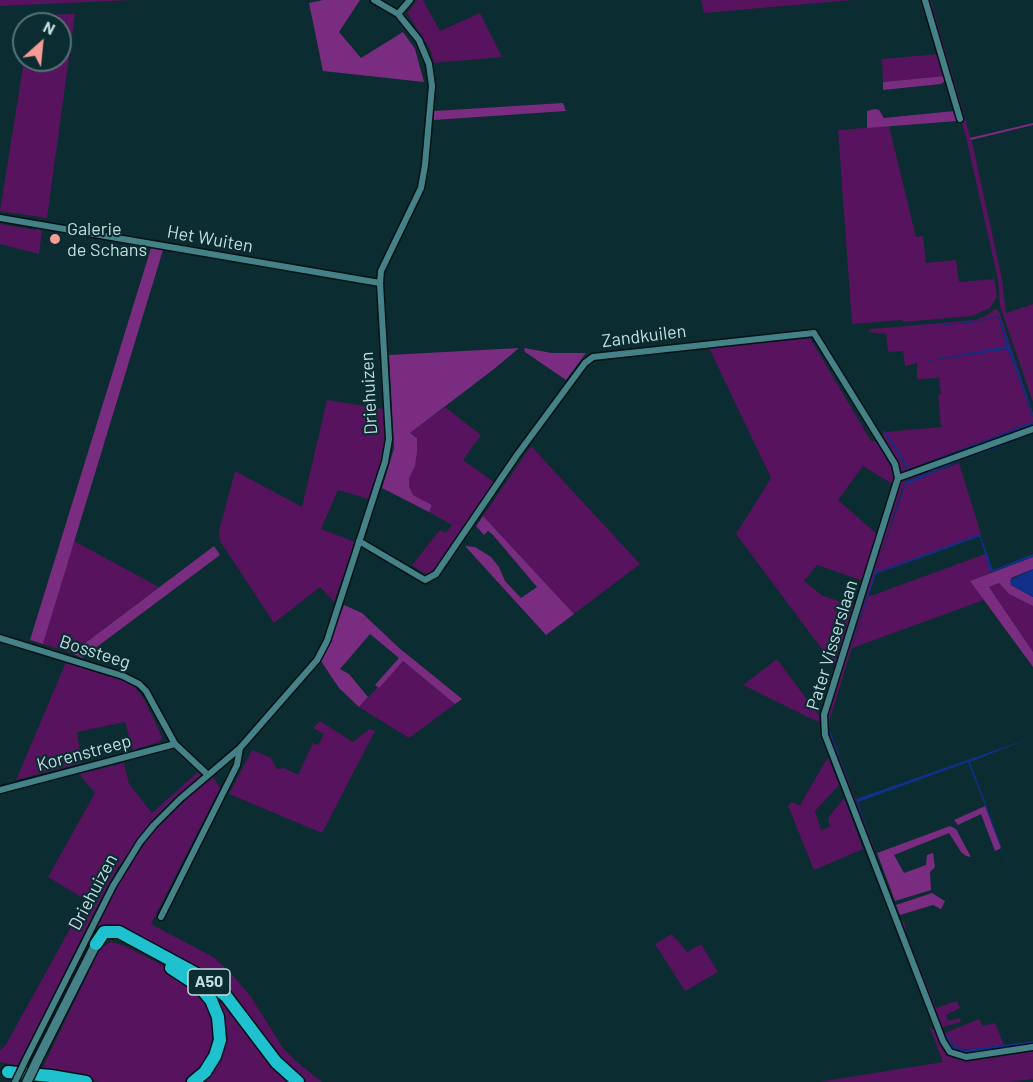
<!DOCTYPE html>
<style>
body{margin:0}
#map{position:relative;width:1033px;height:1082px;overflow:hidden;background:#0b2c30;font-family:Barlow,sans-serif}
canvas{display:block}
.north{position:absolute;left:12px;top:12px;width:60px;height:60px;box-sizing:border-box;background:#0b2c30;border:2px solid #547477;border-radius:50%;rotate:27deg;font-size:16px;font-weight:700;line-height:24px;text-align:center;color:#c1dfe2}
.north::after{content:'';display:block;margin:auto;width:21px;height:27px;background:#f59c95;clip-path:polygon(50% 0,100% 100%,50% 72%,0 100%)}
</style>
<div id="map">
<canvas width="1033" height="1082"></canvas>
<div class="north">N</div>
</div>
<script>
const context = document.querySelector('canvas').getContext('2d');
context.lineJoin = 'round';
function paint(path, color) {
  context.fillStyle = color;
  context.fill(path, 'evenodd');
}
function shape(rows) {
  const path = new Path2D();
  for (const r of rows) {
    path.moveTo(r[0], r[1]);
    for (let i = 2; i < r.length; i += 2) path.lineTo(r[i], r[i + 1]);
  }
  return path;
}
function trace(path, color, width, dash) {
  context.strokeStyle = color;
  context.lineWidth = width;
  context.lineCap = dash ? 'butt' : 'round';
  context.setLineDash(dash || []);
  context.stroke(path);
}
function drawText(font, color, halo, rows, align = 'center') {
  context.font = font + ' Barlow,sans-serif';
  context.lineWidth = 4.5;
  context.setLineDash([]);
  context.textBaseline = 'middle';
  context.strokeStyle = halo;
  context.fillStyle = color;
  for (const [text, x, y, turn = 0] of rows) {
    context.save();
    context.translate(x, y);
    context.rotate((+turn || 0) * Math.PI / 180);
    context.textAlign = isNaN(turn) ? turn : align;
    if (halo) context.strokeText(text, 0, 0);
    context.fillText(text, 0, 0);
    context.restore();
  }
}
paint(shape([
 [0,0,132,0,0,6],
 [417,0,423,0,440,31,480,13,502,57,434,63,430,49,407,13],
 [701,0,853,0,704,13],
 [926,0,931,1,973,146,1002,279,1006,313,1033,304,1033,402,1000,306,998,280,966,137],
 [75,14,47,218,0,211,24,60,60,60,60,24,30,24,32,15],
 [939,54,945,76,883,82,882,59],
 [889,126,916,237,923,236,926,263,956,260,959,282,994,279,997,296,990,308,972,316,903,322,902,320,852,324,838,130],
 [38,223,43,224,39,254,0,244,0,224,36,230],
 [995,309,998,310,1000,314,1033,413,999,316,978,321,939,325,971,323,998,317,1007,347,921,362,1008,349,1033,417,1033,422,909,469,885,431,907,469,906,472,1033,424,1033,427,904,474,882,440,883,432,885,430,886,432,941,427,938,395,941,394,939,378,917,379,917,363,905,366,903,351,888,352,886,334,868,332,871,329,975,320,986,316],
 [810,338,871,441,876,441,896,476,894,485,863,466,838,500,878,535,863,581,817,565,804,581,823,596,855,606,836,668,736,534,771,478,709,348],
 [327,400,384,409,386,438,385,452,369,499,338,490,321,529,355,542,334,602,320,587,274,623,220,541,219,531,235,471,302,507],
 [445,407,481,435,463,460,494,482,433,574,427,575,412,565,440,530,446,533,452,525,429,512,432,505,413,495,409,486,409,479,415,466,417,438,410,433],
 [1033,431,1033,433,906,481,903,486,880,559,905,485,908,482,959,463,981,534,877,572,877,566,828,725,830,734,875,850,872,850,827,737,825,721,899,485,904,478],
 [531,446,640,564,574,614,483,516],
 [74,541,159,587,72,653,43,644],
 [985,554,992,572,971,581,984,600,852,648,868,597],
 [999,583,1009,594,1033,606,1033,652,989,587],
 [777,659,820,717,818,722,743,685],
 [403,661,455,704,409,738,359,707],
 [66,662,118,678,133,685,144,699,162,737,162,739,159,742,133,750,125,722,77,732,82,763,16,780],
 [320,721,353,742,369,729,375,731,322,833,229,794,252,750,271,758,277,769,284,768,298,775,313,743,318,745,324,734,313,728],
 [828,757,839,785,815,811,821,830,830,827,828,818,844,798,863,849,814,870,788,806,791,802,800,805],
 [124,763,129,784,152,813,200,770,201,774,200,778,172,802,152,823,117,869,101,899,19,1066,0,1062,0,1050,5,1046,86,900,48,877,95,793,79,774],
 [213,777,220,788,151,924,213,957,229,971,251,997,283,1048,297,1062,322,1082,302,1082,292,1074,239,1009,136,937,110,924,103,925,98,929,96,928,130,858,173,809,201,785],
 [904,920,906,933,936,1008,957,1001,960,1008,946,1015,948,1021,960,1018,961,1022,940,1028,901,927],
 [672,934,687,952,701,944,718,972,685,991,655,944],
 [111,942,123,945,172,970,196,986,217,1021,212,1057,188,1082,101,1082,41,1071,100,948],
 [210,985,294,1082,198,1082,222,1042],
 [979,1019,983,1026,995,1023,1004,1045,971,1049,959,1049,953,1045,949,1035,948,1036,953,1048,971,1054,1033,1044,1033,1045,968,1055,951,1050,942,1034],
 [930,1028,936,1030,951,1055,960,1059,1033,1049,1033,1079,1010,1082,818,1082,943,1062]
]), '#57135d');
paint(shape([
 [323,0,360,0,339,32,361,58,403,32,415,49,424,82,323,71,309,3],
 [945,76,945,81,941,84,883,90,883,82],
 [563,103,566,111,434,120,434,111],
 [875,109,879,110,884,118,954,111,957,121,867,128,867,111],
 [1033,123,1033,125,971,140,970,138],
 [151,248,163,250,43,644,30,640],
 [519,348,494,369,410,433,417,438,417,452,415,466,409,479,409,486,413,495,432,505,429,512,382,488,394,448,389,355],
 [524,348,552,353,586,353,566,380,525,352],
 [483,516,574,614,546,635,465,546,475,547,491,557,499,567,505,581,521,598,537,587,493,535,488,531,484,535,476,526],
 [214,546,220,555,82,658,72,653],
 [1033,557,1033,569,1011,578,1011,585,1033,597,1033,606,1009,594,999,583,989,587,1033,652,1033,667,970,581],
 [344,605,362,613,398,647,462,699,455,704,403,661,379,688,375,685,399,658,370,634,340,669,349,674,368,697,359,707,339,688,321,661],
 [985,806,1001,848,995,851,981,814,958,825,954,820],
 [950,826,956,829,971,857,966,856,961,852,949,833,894,855,904,873,926,865,927,855,933,853,935,867,930,872,931,890,895,901,877,853],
 [932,893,945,901,941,909,933,905,900,915,896,905]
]), '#7a2c81');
paint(shape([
 [999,316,1033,413,1033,417,1008,349,921,362,1007,346,998,317,971,323,919,327,978,321],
 [1033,422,1033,424,906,472,907,468,884,432,886,432,910,469],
 [1033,433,996,448,965,459,1018,438],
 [957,461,960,461,905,485,880,559,905,482],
 [980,534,993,570,1033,554,1033,557,992,572,990,571,980,537,978,537,876,574,850,650,877,566,877,572],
 [1033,569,1033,597,1011,585,1010,580],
 [830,718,829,728,854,795,830,734,828,725],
 [1033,737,970,762,1014,880,968,762,858,802,873,847,856,799],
 [949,1035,953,1045,964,1050,1033,1041,1033,1044,966,1054,953,1048,947,1036]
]), '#103089');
const minor = shape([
 [925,0,960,119],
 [398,14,410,0],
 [0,218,380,283],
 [898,478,1033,429],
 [359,541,425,580,436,574,517,455,585,363,593,357,814,333,895,464,898,478,824,715,825,735,943,1041,950,1052,966,1057,1033,1047],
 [0,638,123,676,139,684,146,691,175,744,208,775],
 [0,790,175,744],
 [161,917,237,765,240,748],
 [26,1059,113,886,140,842,154,825,180,799,240,748,317,660,327,641,385,462,389,439,380,283,381,271,421,188,425,165,432,86,429,64,419,40,398,14,374,0]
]);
const secondary = shape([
 [37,1061,96,944]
]);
const motorway = shape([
 [96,944,104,932,119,932,204,978,226,996,276,1062,298,1082],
 [171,968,200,987,211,1000,218,1017,220,1040,215,1056,205,1072,193,1082],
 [8,1072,51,1076,86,1082]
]);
trace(minor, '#021315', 9);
trace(secondary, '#021315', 12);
trace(motorway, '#021315', 15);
trace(minor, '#458288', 6);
trace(secondary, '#458288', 9);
trace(motorway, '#1fc1cf', 12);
const minorBridge = shape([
 [15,1082,26,1059]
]);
const secondaryBridge = shape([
 [27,1082,37,1061]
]);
trace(minorBridge, '#021315', 9, []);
trace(secondaryBridge, '#021315', 12, []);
trace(minorBridge, '#458288', 6);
trace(secondaryBridge, '#458288', 9);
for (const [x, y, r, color] of [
 [55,239,6,"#f59c95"]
]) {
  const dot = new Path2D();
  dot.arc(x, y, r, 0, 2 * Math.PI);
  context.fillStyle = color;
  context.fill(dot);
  trace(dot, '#0b2c30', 2);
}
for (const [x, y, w] of [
 [209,982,42]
]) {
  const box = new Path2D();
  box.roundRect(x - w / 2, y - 13, w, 26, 4.5);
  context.fillStyle = '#0b2c30';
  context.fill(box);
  trace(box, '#c1dfe2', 1.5);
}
drawText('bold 16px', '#c1dfe2', null, [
 ["A50",209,982]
]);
drawText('18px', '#c1dfe2', '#0b2c30', [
 ["Galerie",67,229],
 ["de Schans",67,250]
], 'left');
drawText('18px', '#c1dfe2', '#0b2c30', [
 ["Het Wuiten",210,239,10],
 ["Zandkuilen",644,336,-7],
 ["Driehuizen",369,393,-93],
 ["Pater Visserslaan",832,645,-73],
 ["Bossteeg",95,652,18],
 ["Korenstreep",84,753,-15],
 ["Driehuizen",93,892,-62]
]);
</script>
